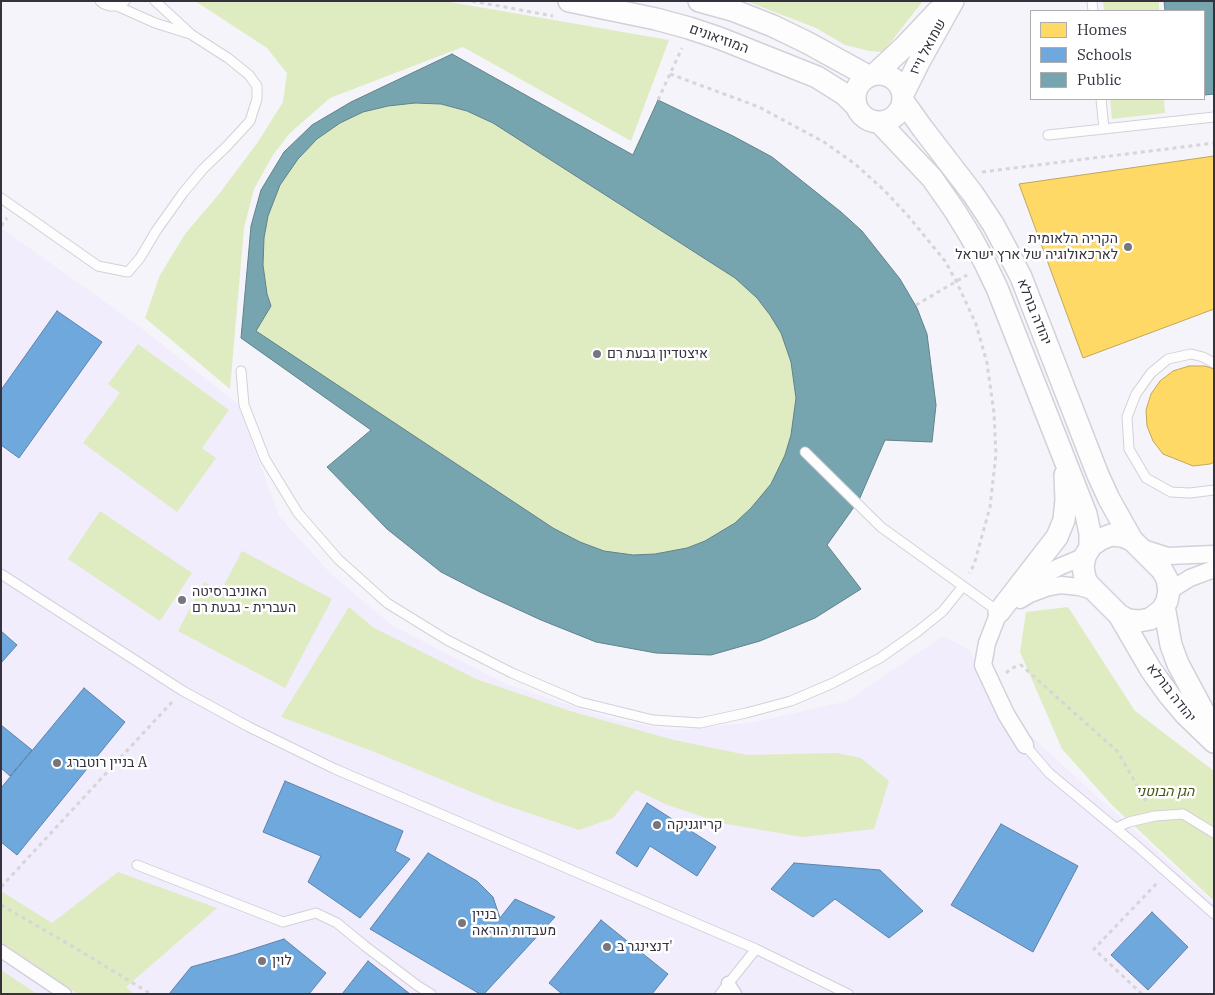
<!DOCTYPE html>
<meta charset="utf-8">
<style>
body{margin:0}
#map{position:relative;width:1215px;height:995px;overflow:hidden;background:#f5f4fa;font-family:"IBM Plex Serif",serif}
canvas{display:block}
.frame{position:absolute;inset:0;border:2px solid #35313d;pointer-events:none}
.legend{position:absolute;left:1030px;top:10px;width:175px;height:90px;box-sizing:border-box;background:#fff;border:1px solid #aeadb1;margin:0;padding:6px 9px;list-style:none;font-size:15px;color:#35313d}
.legend li{display:flex;align-items:center;gap:10px;height:25px}
.legend b{width:25px;border:1px solid #aeadb1}
</style>
<div id="map">
<canvas width="1215" height="995"></canvas>
<div class="frame"></div>
<ul class="legend">
<li><b style="height:14px;background:#ffd966"></b>Homes</li>
<li><b style="height:14px;background:#6fa8dc"></b>Schools</li>
<li><b style="height:14px;background:#76a5af"></b>Public</li>
</ul>
</div>
<script>
const context = document.querySelector('canvas').getContext('2d');
context.lineJoin = 'round';
function paint(path, color) {
  context.fillStyle = color;
  context.fill(path, 'evenodd');
}
function shape(rows) {
  const path = new Path2D();
  for (const r of rows) {
    if (r.length === 3) {
      path.moveTo(r[0] + r[2], r[1]);
      path.arc(r[0], r[1], r[2], 0, 2 * Math.PI);
      continue;
    }
    path.moveTo(r[0], r[1]);
    for (let i = 2; i < r.length; i += 2) path.lineTo(r[i], r[i + 1]);
  }
  return path;
}
function trace(path, color, width, dash) {
  context.strokeStyle = color;
  context.lineWidth = width;
  context.lineCap = dash ? 'butt' : 'round';
  context.setLineDash(dash || []);
  context.stroke(path);
}
function drawText(font, color, halo, rows, align = 'center') {
  context.font = font + ' "IBM Plex Serif",Heebo,serif';
  context.lineWidth = 5;
  context.setLineDash([]);
  context.textBaseline = 'middle';
  context.strokeStyle = halo;
  context.fillStyle = color;
  for (const [text, x, y, turn = 0] of rows) {
    context.save();
    context.translate(x, y);
    context.rotate((+turn || 0) * Math.PI / 180);
    context.textAlign = isNaN(turn) ? turn : align;
    if (halo) context.strokeText(text, 0, 0);
    context.fillText(text, 0, 0);
    context.restore();
  }
}
paint(shape([
 [1,228,132,321,238,404,279,516,331,574,393,626,506,684,612,719,671,730,751,723,847,701,943,636,969,650,999,707,1214,903,1214,994,1,994]
]), '#f1edfc');
paint(shape([
 [195,1,444,1,669,40,631,141,463,47,330,98,290,133,273,155,254,189,244,228,230,389,145,318,160,275,185,234,219,194,258,142,283,102,287,73,267,48],
 [746,1,923,1,883,52,870,51,845,45,816,28],
 [1103,1,1159,1,1159,11,1104,11],
 [452,54,632,154,658,100,733,136,772,157,841,212,862,231,900,279,917,308,927,334,936,405,932,442,885,441,859,500,827,545,861,589,815,618,760,641,711,655,656,653,596,642,541,620,480,592,441,572,371,430,241,338,251,226,261,190,284,152,312,125,351,102],
 [1110,99,1164,99,1165,113,1112,119],
 [138,344,229,410,202,448,216,458,177,512,83,443,120,393,108,384],
 [100,511,192,573,160,621,68,559],
 [242,551,332,599,285,688,178,631,204,582,221,591],
 [349,607,374,628,476,679,570,711,674,740,747,755,837,753,861,758,889,781,874,829,802,837,721,823,665,804,636,790,613,818,579,830,496,802,377,753,281,717],
 [1068,607,1135,711,1214,771,1214,901,1112,805,1062,749,1020,652,1026,612],
 [118,872,217,908,126,987,134,994,78,994,1,942,1,891,52,923],
 [1,970,37,994,1,994]
]), '#dfecc1');
const homes = shape([
 [1214,156,1214,309,1083,358,1019,184,1214,156],
 [1189,366,1205,366,1214,369,1214,462,1210,464,1193,466,1163,454,1153,441,1147,426,1146,410,1151,394,1160,381,1173,371,1189,366]
]);
paint(homes, '#ffd966');
trace(homes, '#c2a75a', 1);
const schools = shape([
 [57,311,102,342,19,458,1,445,1,390,57,311],
 [1,631,17,645,1,663,1,631],
 [84,688,125,722,17,855,1,842,1,788,84,688],
 [1,725,32,750,10,776,1,768,1,725],
 [285,781,403,831,395,851,410,859,360,918,308,882,321,856,263,832,285,781],
 [647,803,716,847,697,876,650,846,637,867,616,853,647,803],
 [1001,824,1078,866,1033,952,951,905,1001,824],
 [428,853,477,881,493,897,500,918,515,899,555,917,484,994,480,994,370,929,428,853],
 [794,863,880,870,923,911,889,938,835,899,813,917,771,889,794,863],
 [1152,912,1188,947,1148,990,1111,955,1152,912],
 [601,920,668,974,652,994,562,994,549,983,601,920],
 [284,939,326,973,309,994,169,994,191,967,234,955,284,939],
 [368,961,410,994,342,994,368,961]
]);
paint(schools, '#6fa8dc');
trace(schools, '#5e84ac', 1);
const public = shape([
 [1164,1,1214,1,1214,94,1204,95,1204,11,1165,11,1164,1],
 [452,54,633,155,658,100,733,136,772,157,841,212,862,231,900,279,917,308,927,334,936,405,932,442,885,440,859,500,827,545,861,589,815,618,760,641,711,655,656,653,596,642,541,620,480,592,441,572,387,529,327,467,371,430,241,338,251,226,261,190,284,152,312,125,351,102,452,54],
 [415,103,441,104,467,111,493,123,735,278,757,298,770,315,781,333,791,362,796,398,791,435,785,455,771,484,751,508,735,523,705,541,687,548,655,554,633,555,604,551,580,542,553,528,256,331,271,306,267,294,263,265,264,238,268,216,280,185,298,159,317,139,340,123,363,112,388,106,415,103]
]);
paint(public, '#76a5af');
trace(public, '#62828d', 1);
const service = shape([
 [100,1,104,4,110,6,117,6,125,1],
 [1092,1,1093,11],
 [117,6,155,23,190,34],
 [1101,99,1104,129],
 [1048,135,1214,117],
 [1,198,98,266,128,272,140,258,156,231,183,193,203,169,227,146,250,121,257,99,257,86,249,75,228,58,192,35,155,1],
 [1214,363,1203,357,1191,354,1168,359,1151,373,1136,394,1127,417,1129,449,1146,478,1171,492,1190,493,1214,490],
 [241,371,244,405,265,459,298,513,338,559,387,603,447,640,512,673,580,702,653,720,700,723,746,713,791,701,833,683,880,658,917,632,943,611,963,586],
 [805,452,881,527,999,612],
 [1,574,183,691,249,727,335,769,756,949,848,994],
 [1025,745,1049,773,1137,846,1214,914],
 [1116,828,1129,822,1155,816,1183,814,1214,833],
 [137,865,283,922,316,913,337,923,365,946,418,986,431,994],
 [720,994,756,949]
]);
const pedestrian = shape([
 [1,951,65,994],
 [728,983,735,994]
]);
const minor = shape([
 [1140,547,1168,556,1214,554],
 [1169,591,1190,578,1214,569],
 [1020,600,1030,594,1046,588,1061,585,1079,587,1096,592],
 [1025,745,1006,714,983,665,987,643,999,612,1012,597,1033,581,1059,567,1085,556]
]);
const tertiary = shape([
 [569,1,656,19,689,28,719,38,817,77,844,94,856,106],
 [699,1,735,11,773,26,808,43,868,76],
 [879,98,24],
 [875,74,904,47,938,11],
 [903,94,920,60,953,1],
 [903,101,923,129,973,194,993,224,1008,252,1021,277,1098,475,1109,499,1132,540],
 [879,122,932,178,955,211,971,237,985,263,997,288,1086,514,1090,533,1090,548],
 [1111,535,1122,536,1132,540,1162,570,1167,579,1169,590,1167,601,1162,610,1150,619,1139,621,1128,620,1119,615,1088,584,1085,578,1083,567,1085,556,1091,546,1101,539,1111,535],
 [1164,606,1171,645,1178,664,1209,722,1214,728],
 [999,612,1057,537,1064,520,1066,500,1065,475],
 [1119,615,1151,670,1169,695,1185,714,1214,742]
]);
trace(service, '#d3d0d9', 11);
trace(pedestrian, '#d3d0d9', 15);
trace(minor, '#d3d0d9', 19);
trace(tertiary, '#d3d0d9', 24);
trace(shape([
 [472,1,553,16],
 [670,74,759,107,824,142,855,164,884,190,909,217,945,261,956,281,976,324,987,363,994,413,996,454,990,507,980,543,974,565,969,573],
 [658,100,682,48],
 [982,172,1214,143],
 [1,226,7,218],
 [916,305,967,275],
 [1006,673,1012,668,1021,665,1118,752,1147,803],
 [1,887,172,702],
 [1,905,77,949,151,994],
 [1142,994,1094,949,1158,882]
]), '#d6d5d7', 3, [4, 4]);
trace(service, '#fefdfe', 9);
trace(pedestrian, '#fefdfe', 12);
trace(minor, '#fefdfe', 16);
trace(tertiary, '#fefdfe', 21);
for (const [x, y, r, color] of [
 [1128,247,5,"#78757f"],
 [597,354,5,"#78757f"],
 [182,600,5,"#78757f"],
 [57,763,5,"#78757f"],
 [657,825,5,"#78757f"],
 [462,923,5,"#78757f"],
 [607,947,5,"#78757f"],
 [262,961,5,"#78757f"]
]) {
  const dot = new Path2D();
  dot.arc(x, y, r, 0, 2 * Math.PI);
  context.fillStyle = color;
  context.fill(dot);
  trace(dot, '#fff', 2);
}
drawText('14px', '#35313d', '#fff', [
 ["המוזיאונים",719,39,20],
 ["שמואל וייז",928,47,-62],
 ["יהודה בורלא",1034,312,68],
 ["יהודה בורלא",1171,693,52]
]);
drawText('14px', '#35313d', '#fff', [
 ["הקריה הלאומית",1118,239,"right"],
 ["לארכאולוגיה של ארץ ישראל",1118,255,"right"],
 ["איצטדיון גבעת רם",607,354],
 ["האוניברסיטה",192,592],
 ["העברית - גבעת רם",192,608],
 ["בניין רוטברג A",67,763],
 ["קריוגניקה",667,825],
 ["בניין",472,915],
 ["מעבדות הוראה",472,931],
 ["דנצינגר ב'",617,947],
 ["לוין",272,961]
], 'left');
drawText('italic 14px', '#435214', '#fff', [
 ["הגן הבוטני",1165,792]
]);
</script>
